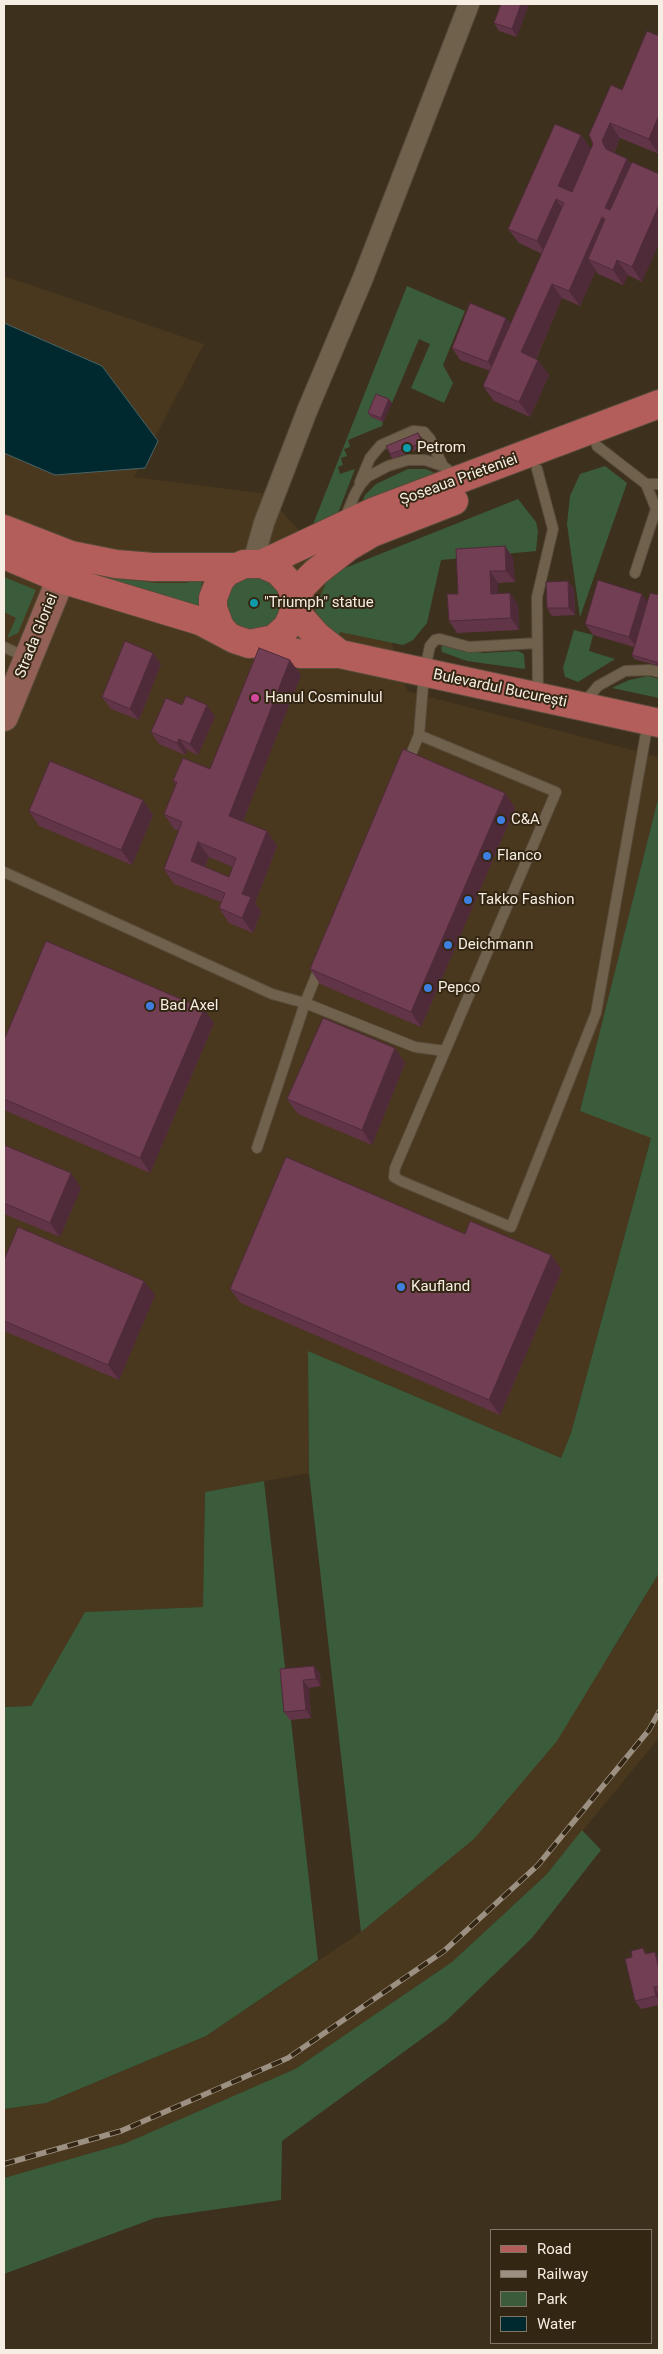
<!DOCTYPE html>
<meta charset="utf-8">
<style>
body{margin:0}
#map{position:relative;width:663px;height:2354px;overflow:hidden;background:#3d301d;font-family:Roboto,sans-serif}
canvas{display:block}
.frame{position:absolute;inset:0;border:5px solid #f7eee3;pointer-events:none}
.legend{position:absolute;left:490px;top:2229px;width:162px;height:115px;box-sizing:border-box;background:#332613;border:1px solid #817666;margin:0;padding:6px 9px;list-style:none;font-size:15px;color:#f7eee3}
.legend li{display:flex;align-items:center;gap:10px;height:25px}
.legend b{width:25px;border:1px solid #817666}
</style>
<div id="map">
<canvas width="663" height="2354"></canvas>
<div class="frame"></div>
<ul class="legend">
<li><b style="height:6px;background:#b45e5b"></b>Road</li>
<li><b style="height:6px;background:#9b9081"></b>Railway</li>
<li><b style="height:14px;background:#3b5c3b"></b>Park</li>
<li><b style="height:14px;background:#00292f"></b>Water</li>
</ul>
</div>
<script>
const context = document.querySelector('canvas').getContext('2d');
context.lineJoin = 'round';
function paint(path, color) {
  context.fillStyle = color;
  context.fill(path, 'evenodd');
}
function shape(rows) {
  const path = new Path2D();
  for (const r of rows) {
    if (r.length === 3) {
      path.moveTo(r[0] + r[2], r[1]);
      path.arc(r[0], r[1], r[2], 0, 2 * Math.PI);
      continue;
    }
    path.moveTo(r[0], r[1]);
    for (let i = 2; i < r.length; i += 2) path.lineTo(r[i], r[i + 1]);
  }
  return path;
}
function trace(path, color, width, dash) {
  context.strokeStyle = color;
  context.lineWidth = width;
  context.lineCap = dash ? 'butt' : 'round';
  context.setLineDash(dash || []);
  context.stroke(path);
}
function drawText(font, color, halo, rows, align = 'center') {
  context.font = font + ' Roboto,sans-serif';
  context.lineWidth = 4;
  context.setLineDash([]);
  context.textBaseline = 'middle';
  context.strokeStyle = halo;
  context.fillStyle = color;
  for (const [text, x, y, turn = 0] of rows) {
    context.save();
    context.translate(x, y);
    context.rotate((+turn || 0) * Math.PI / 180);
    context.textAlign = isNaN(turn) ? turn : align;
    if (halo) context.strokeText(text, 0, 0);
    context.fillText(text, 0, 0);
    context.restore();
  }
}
paint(shape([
 [4,276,204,344,134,477,267,494,390,637,407,691,659,757,659,795,580,1111,651,1137,571,1433,561,1458,308,1351,309,1473,205,1492,203,1607,85,1612,31,1706,4,1707],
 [659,1573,659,1738,547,1874,452,1962,295,2069,126,2143,4,2178,4,2109,46,2103,206,2036,361,1932,474,1839,616,1645]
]), '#49371e');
paint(shape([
 [407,286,465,311,443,365,453,383,444,403,411,388,430,344,419,339,392,403,380,398,371,417,383,422,382,426,348,440,350,447,344,449,347,456,341,458,343,465,338,467,340,474,355,469,338,513,310,532],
 [605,466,627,483,580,617,567,524,570,496,580,474],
 [408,469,426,469,441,476,362,503,365,495,376,484],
 [518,499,536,522,538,531,536,551,441,560,427,623,413,640,403,645,340,632,339,635,327,630,315,614,316,607,328,578,340,570],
 [254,603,27],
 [4,577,36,590,18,633,7,638,16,618,4,612],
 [111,578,157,583,186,583,202,579,199,607,106,580],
 [574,630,593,635,589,651,615,659,578,682,565,677,563,668],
 [445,645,483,653,518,651,524,654,525,669,467,661,442,652,441,647],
 [648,676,659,679,659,698,612,688,629,680],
 [659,795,659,1573,557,1741,474,1839,361,1932,309,1473,308,1351,561,1458,571,1433,651,1138,580,1111],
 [264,1481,318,1960,206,2036,46,2103,4,2109,4,1707,31,1706,85,1612,203,1607,205,1492],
 [582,1830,601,1850,532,1938,446,2021,282,2141,281,2200,155,2218,4,2274,4,2178,126,2143,295,2069,452,1962,547,1874]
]), '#3b5c3b');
const water = shape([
 [4,323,102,366,158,441,145,468,55,475,4,453,4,323]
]);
paint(water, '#00292f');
trace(water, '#4a6465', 1);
const service = shape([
 [597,446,646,484,659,484],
 [537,469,553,529,537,597,538,696],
 [360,482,370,458,381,445,413,431,424,432,430,439,443,466],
 [344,520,355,494,361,484,367,477,388,466,408,460,425,460,443,466,457,477],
 [635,573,656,509,646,484],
 [4,647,28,658],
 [583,704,598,686,625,671,650,670,659,672],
 [419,735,556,792,395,1168,394,1177,401,1181,511,1227,596,1013,648,722],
 [407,764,419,735,424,673,430,646,435,640,440,639,469,647,537,643],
 [4,872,272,994,305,1003,257,1148],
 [320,966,305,1003,415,1047,445,1051]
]);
const minor = shape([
 [253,562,264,523,307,411,363,278,469,4]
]);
const secondary = shape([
 [4,717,70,556]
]);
const primary = shape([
 [4,529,71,555,116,564,153,567,236,567],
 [4,555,61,579,200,621,234,639,249,644,274,639,287,627,291,619,294,610,293,593,290,584,278,571,262,564,244,564,227,572,220,580,213,598,213,608,220,627,227,635],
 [262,564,375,511,659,404],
 [294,601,303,585,316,572,348,547,372,533,454,501],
 [294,610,317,636,340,654],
 [257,644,301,654,340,654,659,723]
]);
trace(service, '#574b3a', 12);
trace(minor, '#574b3a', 22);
trace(secondary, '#574b3a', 30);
trace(primary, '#574b3a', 30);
trace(service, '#70614d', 10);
trace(minor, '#70614d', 20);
trace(secondary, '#926054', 28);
trace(primary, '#b45e5b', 28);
const rail = shape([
 [4,2164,121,2131,288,2058,444,1951,538,1865,649,1730,659,1712]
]);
trace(rail, '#9b9081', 5.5);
trace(rail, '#332613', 4, [11]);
paint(shape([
 [501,4,517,37,499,31,494,23],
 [611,85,659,154,620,138,614,153,627,159,631,164,642,282,628,275,623,285,598,274,596,270,580,306,562,298,536,359,549,375,530,417,494,401,483,386,490,371,460,360,452,348,506,318,511,324,542,254,519,243,508,229,581,135,591,149,593,144],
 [389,399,392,403,383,422,371,417,368,413],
 [418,433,421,437,424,447,392,459,390,454],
 [505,546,513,558,515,582,498,583,498,593,518,604,519,630,457,633,449,621,458,594],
 [568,581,574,589,575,615,552,616,547,608],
 [659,595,659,666,634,659,632,655,634,647,593,635,585,624,647,602],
 [161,664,139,720,111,709,102,697],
 [301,675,243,821,267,831,277,846,255,903,261,912,253,933,229,923,219,908,221,902,174,884,164,869,179,831,174,829,164,814,176,784,173,781,210,769],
 [209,857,233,867,229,877,205,867],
 [182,705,207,705,215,717,198,755,187,750,185,755,159,744,151,732],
 [505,793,515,808,421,1027,320,984,310,969],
 [143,800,153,815,132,865,39,826,29,811],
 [214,1023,150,1173,4,1110,4,1040],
 [395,1048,405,1063,372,1145,298,1114,287,1099],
 [4,1145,81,1188,60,1237,4,1214],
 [465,1234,551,1255,562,1270,500,1415,241,1303,230,1289],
 [4,1260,155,1295,119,1380,4,1331],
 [314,1666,320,1674,321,1686,309,1688,311,1718,290,1720,284,1712,280,1669],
 [643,1948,647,1954,659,1958,659,2005,641,2009,635,2001,632,1957]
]), '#613547');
paint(shape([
 [521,4,529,4,517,37,512,29],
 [659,115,659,154,649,139],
 [610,123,620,138,612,156,606,149,602,141],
 [581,135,592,150,569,201,558,186],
 [627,159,638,174,616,223,605,208],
 [556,199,566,214,547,256,537,241],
 [659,205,659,244,642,282,632,267],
 [602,217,612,232,588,259,596,270,580,306,569,291],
 [617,260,628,275,623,285,613,270],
 [552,284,562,298,532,367,521,352],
 [506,318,514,329,496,374,488,362],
 [538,360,549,375,530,417,519,402],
 [389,399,392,403,383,422,381,418],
 [418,433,421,437,424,447,422,443],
 [505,546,513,558,515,582,506,571],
 [490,571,498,583,499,605,491,594],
 [568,581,574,589,575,615,569,608],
 [510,593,518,604,519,630,511,618],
 [642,594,650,606,637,648,629,637],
 [153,653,161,664,139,720,130,709],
 [290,660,301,675,239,831,229,816],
 [207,705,215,717,198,755,190,744],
 [179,739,187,750,185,755,177,743],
 [505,793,515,808,421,1027,411,1012],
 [143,800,153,815,132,865,121,850],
 [267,831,277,846,255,903,261,912,253,933,242,918,242,894],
 [198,842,209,857,201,876,191,861],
 [204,1009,214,1023,150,1173,140,1158],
 [395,1048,405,1063,372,1145,362,1130],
 [71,1173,81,1188,60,1237,50,1223],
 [551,1255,562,1270,500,1415,489,1400],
 [144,1281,155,1295,119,1380,108,1365],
 [314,1666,320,1674,321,1686,316,1679],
 [303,1680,309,1688,311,1718,306,1710],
 [655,1952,659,1958,659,1970],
 [654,1987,659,1995,659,2001,656,1996]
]), '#4f2b3a');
const building = shape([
 [501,4,521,4,512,29,494,23,501,4],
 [647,31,659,36,659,115,649,139,610,123,602,141,606,149,627,159,605,208,610,210,632,162,659,174,659,205,632,267,617,260,613,270,588,259,605,219,602,217,569,291,552,284,521,352,538,360,519,402,483,386,564,203,556,199,537,241,508,229,555,124,581,135,558,186,572,192,593,144,589,135,611,85,622,90,647,31],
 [470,303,506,318,488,362,452,348,470,303],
 [376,394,389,399,381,418,368,413,376,394],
 [418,433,422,443,390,454,386,446,418,433],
 [505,546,506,571,490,571,491,594,510,593,511,618,449,621,447,594,458,594,456,549,505,546],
 [598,580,642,594,629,637,585,624,598,580],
 [568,581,569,608,547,608,546,582,568,581],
 [650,593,659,595,659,663,632,655,650,593],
 [125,641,153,653,130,709,102,697,125,641],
 [259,648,290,660,229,816,267,831,242,894,251,897,242,918,219,908,225,893,164,869,182,822,164,814,177,782,173,781,183,758,210,769,259,648],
 [198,842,236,858,229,877,191,861,198,842],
 [186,696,207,705,190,744,179,739,177,743,151,732,166,698,182,705,186,696],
 [403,749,505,793,411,1012,310,969,403,749],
 [50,761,143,800,121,850,29,811,50,761],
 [46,941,204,1009,140,1158,4,1099,4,1040,46,941],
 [323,1018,395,1048,362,1130,287,1099,323,1018],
 [4,1145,71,1173,50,1223,4,1203,4,1145],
 [286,1157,465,1234,470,1221,551,1255,489,1400,230,1289,286,1157],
 [18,1227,144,1281,108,1365,4,1321,4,1260,18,1227],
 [314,1666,316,1679,303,1680,306,1710,284,1712,280,1669,314,1666],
 [643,1948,645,1954,655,1952,659,1970,659,1986,654,1987,656,1996,635,2001,625,1959,632,1957,631,1951,643,1948]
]);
paint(building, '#713e53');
trace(building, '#4f2b3a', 1);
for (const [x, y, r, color] of [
 [407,448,5,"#0f9aa8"],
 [254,603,5,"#0f9aa8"],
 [255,698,5,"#d1479c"],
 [501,820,5,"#3f7fe0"],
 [487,856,5,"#3f7fe0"],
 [468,900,5,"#3f7fe0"],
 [448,945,5,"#3f7fe0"],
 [428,988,5,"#3f7fe0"],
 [150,1006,5,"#3f7fe0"],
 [401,1287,5,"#3f7fe0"]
]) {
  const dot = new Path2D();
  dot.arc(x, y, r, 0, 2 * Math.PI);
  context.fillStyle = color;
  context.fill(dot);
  trace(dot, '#332613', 2);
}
drawText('15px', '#f7eee3', '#332613', [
 ["Petrom",417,448],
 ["\"Triumph\" statue",264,603],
 ["Hanul Cosminulul",265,698],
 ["C&A",511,820],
 ["Flanco",497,856],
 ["Takko Fashion",478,900],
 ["Deichmann",458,945],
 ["Pepco",438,988],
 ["Bad Axel",160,1006],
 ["Kaufland",411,1287]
], 'left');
drawText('15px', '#f7eee3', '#332613', [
 ["Șoseaua Prieteniei",459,480,-20],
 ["Strada Gloriei",37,636,-68],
 ["Bulevardul București",500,689,12]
]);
</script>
